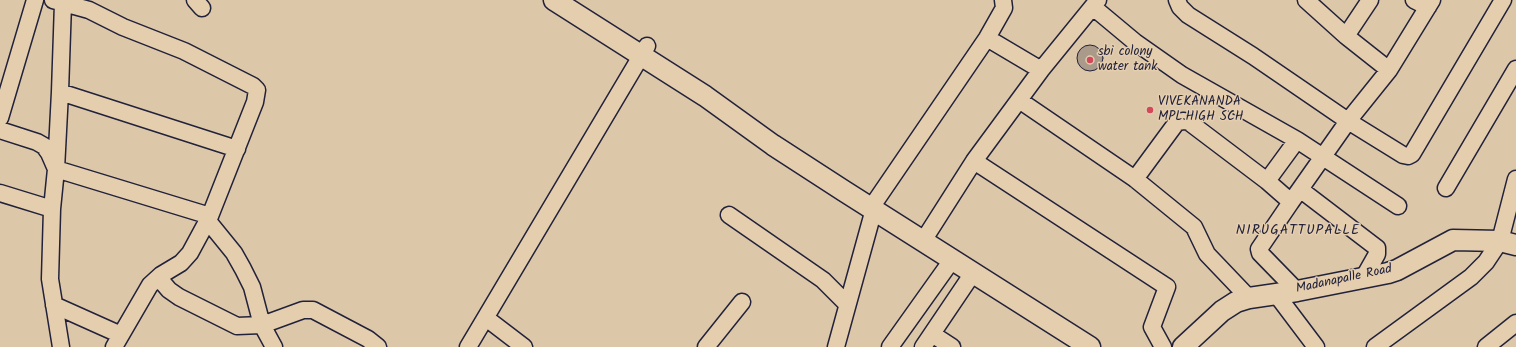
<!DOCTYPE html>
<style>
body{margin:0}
canvas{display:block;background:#ddc7a9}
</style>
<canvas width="1516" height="347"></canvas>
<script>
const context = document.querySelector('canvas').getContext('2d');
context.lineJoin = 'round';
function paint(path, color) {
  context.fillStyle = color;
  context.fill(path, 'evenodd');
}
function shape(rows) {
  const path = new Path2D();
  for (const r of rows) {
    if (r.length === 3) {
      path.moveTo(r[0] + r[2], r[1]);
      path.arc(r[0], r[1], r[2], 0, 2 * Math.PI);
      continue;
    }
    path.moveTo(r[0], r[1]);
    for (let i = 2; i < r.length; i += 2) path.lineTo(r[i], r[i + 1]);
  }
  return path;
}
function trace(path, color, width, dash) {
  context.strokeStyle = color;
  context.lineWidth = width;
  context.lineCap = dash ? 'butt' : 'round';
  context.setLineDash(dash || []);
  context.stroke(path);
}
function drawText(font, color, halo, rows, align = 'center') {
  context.font = font + ' Kalam,sans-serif';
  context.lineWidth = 3;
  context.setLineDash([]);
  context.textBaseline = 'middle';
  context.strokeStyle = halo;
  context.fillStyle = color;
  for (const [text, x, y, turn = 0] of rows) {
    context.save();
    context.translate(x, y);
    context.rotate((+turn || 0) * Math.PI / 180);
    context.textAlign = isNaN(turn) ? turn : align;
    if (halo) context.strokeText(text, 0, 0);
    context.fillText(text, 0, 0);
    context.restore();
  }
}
const building = shape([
 [1090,58,13]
]);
paint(building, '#a99a8a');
trace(building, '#22223b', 1);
const minor = shape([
 [53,0,89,10,123,27,184,51,253,86,257,90,255,102,210,216,190,253,181,263,161,275,150,285,114,347],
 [195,0,202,8],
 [1177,0,1180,7,1188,15,1253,56,1348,121,1403,155,1408,156,1412,154,1503,0],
 [1306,0,1346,36,1389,70],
 [1414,0,1428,7],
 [1093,7,1135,42,1182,75,1297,140,1398,206],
 [1346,36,1370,0],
 [987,38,1041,70],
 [60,92,237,149],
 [1019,100,1135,179,1194,227,1207,254,1249,298],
 [0,118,35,0],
 [0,130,37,142,44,146,49,153,56,169,210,216],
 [974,161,1167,287,1152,327,1163,347],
 [1135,179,1177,122,1184,121,1189,122,1267,181,1291,202,1348,121,1389,70,1432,0],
 [1267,181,1297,140],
 [1446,188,1516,69],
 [1301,190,1377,248,1377,254,1364,277],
 [0,193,52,209],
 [877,199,987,38,1004,8,1003,0],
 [1291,202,1259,249,1260,253,1297,291],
 [729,215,823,280,847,304],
 [923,241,974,161,1041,70,1098,0],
 [161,275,163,283,169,290,179,297,237,326,262,325,252,287,243,269,234,253,208,221],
 [1276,294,1316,347],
 [54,305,121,335],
 [486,318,524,347],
 [932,334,952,347],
 [61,347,50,279,52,209,56,169,60,92,63,3],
 [274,347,262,325,303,310,313,310,368,339,378,347],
 [468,347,647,46],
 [706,347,742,302],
 [836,347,874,209],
 [890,347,952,260],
 [923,347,973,273],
 [1375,347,1471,277,1486,262,1500,241,1516,179],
 [1486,347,1516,323]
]);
const major = shape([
 [554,0,705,96,773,145,844,191,1090,347],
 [1183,347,1222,311,1236,302,1249,298,1297,291,1388,273,1397,270,1453,240,1500,241,1516,245]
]);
trace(minor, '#22223b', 19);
trace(major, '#22223b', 23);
trace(minor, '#e5ceae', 16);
trace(major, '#e5ceae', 20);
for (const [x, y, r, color] of [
 [1090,60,4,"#d1495b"],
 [1150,110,4,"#d1495b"]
]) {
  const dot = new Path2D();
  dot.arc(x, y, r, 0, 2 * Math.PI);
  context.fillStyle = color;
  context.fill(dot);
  trace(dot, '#e5ceae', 1.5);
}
drawText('13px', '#22223b', '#e5ceae', [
 ["sbi colony",1098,53],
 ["water tank",1098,68],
 ["VIVEKANANDA",1158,103],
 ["MPL.HIGH SCH",1158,118]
], 'left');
drawText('13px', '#22223b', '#e5ceae', [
 ["Madanapalle Road",1344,280,-12]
]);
context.letterSpacing = '1px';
drawText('14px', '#22223b', '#e5ceae', [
 ["NIRUGATTUPALLE",1298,232]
]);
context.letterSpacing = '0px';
</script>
